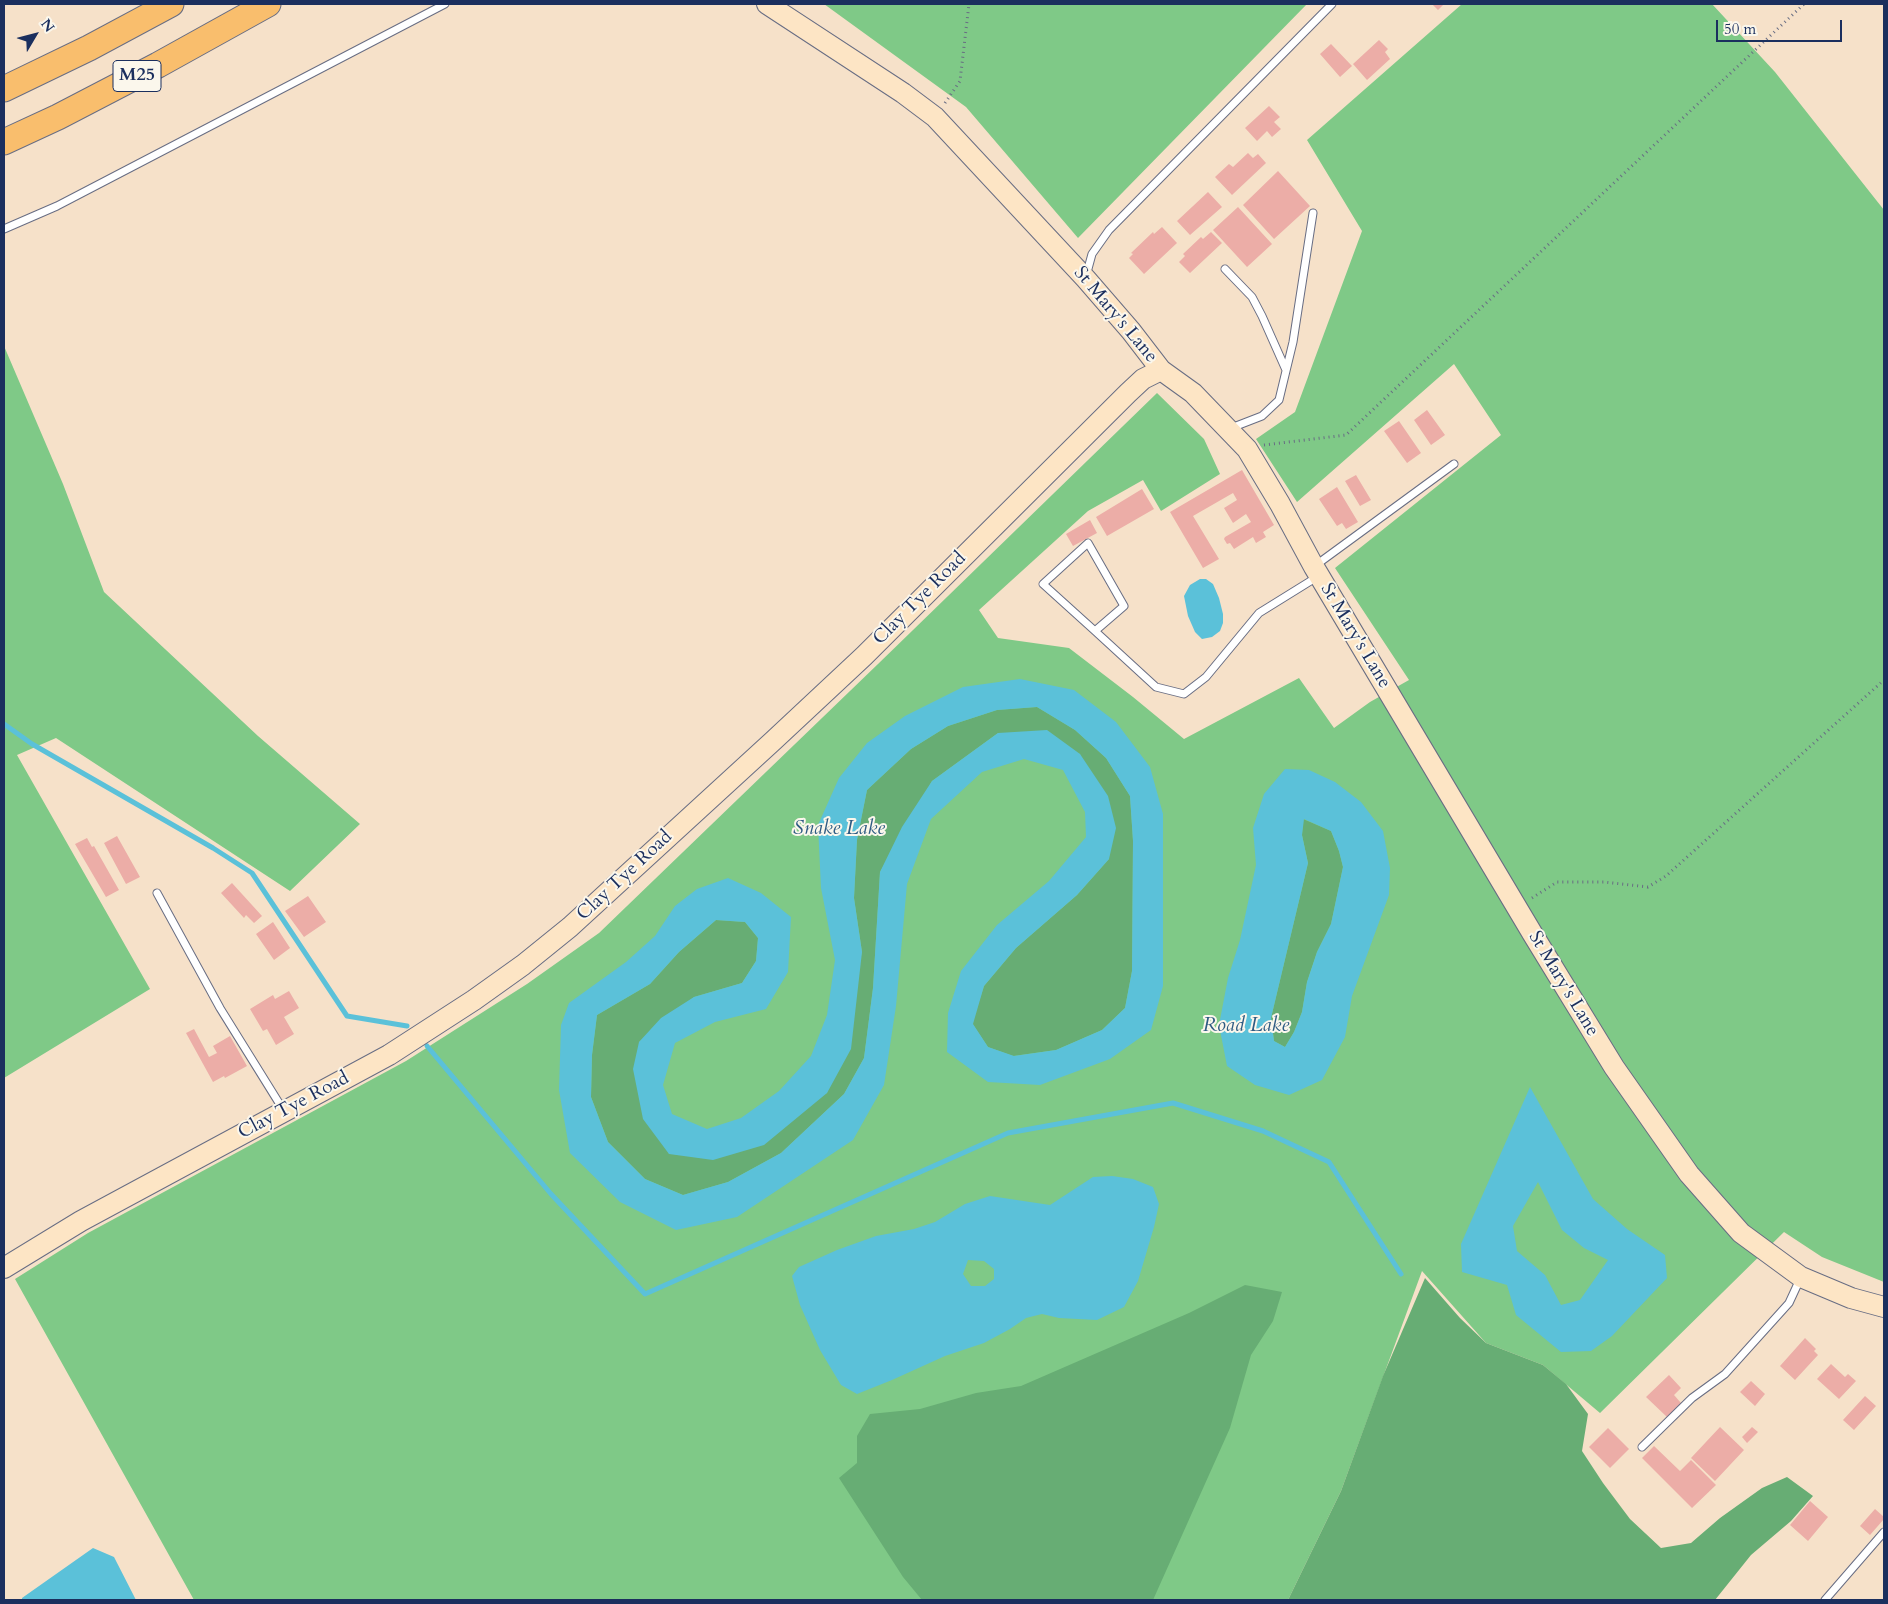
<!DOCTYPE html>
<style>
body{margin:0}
#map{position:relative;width:1888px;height:1604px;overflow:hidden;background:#f6e1c9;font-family:Cardo,serif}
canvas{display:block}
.frame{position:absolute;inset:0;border:5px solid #1b2f5e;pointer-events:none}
.north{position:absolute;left:10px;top:10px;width:50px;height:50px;-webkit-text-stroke:4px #fbf7ec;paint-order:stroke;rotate:53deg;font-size:14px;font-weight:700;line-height:20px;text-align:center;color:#1b2f5e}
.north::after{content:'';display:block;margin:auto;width:18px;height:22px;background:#1b2f5e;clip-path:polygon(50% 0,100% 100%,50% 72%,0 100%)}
.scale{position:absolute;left:1716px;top:20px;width:126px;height:22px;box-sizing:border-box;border:2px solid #1b2f5e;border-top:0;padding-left:6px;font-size:15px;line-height:18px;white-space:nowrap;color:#1b2f5e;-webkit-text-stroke:4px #fbf7ec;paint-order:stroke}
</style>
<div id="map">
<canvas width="1888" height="1604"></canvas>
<div class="frame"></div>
<div class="north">N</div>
<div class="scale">50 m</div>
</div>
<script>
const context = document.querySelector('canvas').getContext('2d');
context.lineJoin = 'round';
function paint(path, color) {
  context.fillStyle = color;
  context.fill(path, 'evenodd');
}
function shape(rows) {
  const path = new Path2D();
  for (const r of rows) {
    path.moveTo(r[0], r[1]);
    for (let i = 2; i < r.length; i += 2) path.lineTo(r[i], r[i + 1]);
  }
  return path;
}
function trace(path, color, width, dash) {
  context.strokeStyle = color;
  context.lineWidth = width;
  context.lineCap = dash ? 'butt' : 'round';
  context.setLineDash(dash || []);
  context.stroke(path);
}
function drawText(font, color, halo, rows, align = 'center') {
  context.font = font + ' Cardo,serif';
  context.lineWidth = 4;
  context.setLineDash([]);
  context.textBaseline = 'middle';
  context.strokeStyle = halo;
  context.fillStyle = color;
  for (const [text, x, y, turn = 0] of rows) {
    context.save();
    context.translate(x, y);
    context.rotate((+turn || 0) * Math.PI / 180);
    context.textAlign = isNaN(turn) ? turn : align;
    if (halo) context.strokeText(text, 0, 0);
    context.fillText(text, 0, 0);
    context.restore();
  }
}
paint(shape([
 [824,4,1307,4,1078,238,966,107],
 [1462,4,1712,4,1775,72,1884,210,1884,1282,1822,1257,1784,1232,1600,1413,1543,1365,1486,1343,1422,1271,1341,1491,1288,1600,194,1600,15,1279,88,1233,406,1061,527,984,599,933,878,664,1157,393,1204,439,1220,474,1161,511,1143,480,1088,511,979,610,998,638,1069,648,1133,697,1184,739,1299,678,1334,728,1370,702,1409,680,1335,568,1501,435,1454,364,1297,502,1256,439,1295,412,1362,231,1307,140],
 [4,346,63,484,104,592,258,736,360,824,290,891,56,738,17,755,150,989,4,1078]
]), '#7fc987');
paint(shape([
 [1037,707,1075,730,1106,758,1130,796,1133,841,1132,971,1125,1008,1102,1030,1056,1050,1013,1056,988,1047,972,1023,984,986,1016,948,1077,895,1109,859,1080,754,998,733,932,781,880,872,873,988,864,1058,844,1094,781,1153,728,1182,683,1195,645,1179,608,1142,591,1097,592,1055,597,1015,650,984,679,952,716,920,745,922,758,938,756,961,742,983,694,997,639,1042,669,1154,827,1093,862,952,854,898,857,839,867,790,911,749,948,726,997,710],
 [1303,819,1331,831,1339,851,1343,867,1331,924,1317,952,1307,982,1302,1012,1294,1032,1285,1047,1274,1041,1271,1018,1308,863,1302,835],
 [1425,1278,1460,1318,1486,1343,1543,1365,1566,1384,1588,1414,1582,1451,1603,1483,1630,1519,1661,1548,1691,1543,1720,1518,1762,1488,1787,1477,1813,1496,1791,1521,1751,1555,1715,1600,1288,1600,1341,1491,1383,1376],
 [1245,1285,1282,1292,1273,1321,1251,1355,1230,1428,1153,1600,922,1600,903,1577,839,1478,857,1463,857,1436,870,1414,920,1409,976,1393,1021,1386,1189,1313]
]), '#67ad74');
paint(shape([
 [1200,579,1206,579,1213,584,1219,598,1223,614,1223,623,1220,631,1212,637,1202,639,1195,632,1188,616,1184,596,1190,585],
 [1020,679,1074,690,1116,722,1150,767,1163,814,1163,986,1151,1030,1110,1059,1040,1085,988,1082,947,1052,948,1013,961,971,997,925,1049,881,1086,837,1085,812,1063,770,1024,759,982,772,931,819,907,884,896,1006,884,1085,853,1140,737,1217,676,1230,620,1202,570,1153,559,1090,561,1025,569,1003,626,962,655,936,675,906,697,889,728,878,761,893,791,917,788,972,766,1009,715,1022,675,1043,663,1085,672,1114,707,1129,741,1118,779,1091,811,1056,827,1015,835,960,821,888,818,825,839,778,867,743,905,716,963,687],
 [1037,707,1075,730,1106,758,1130,796,1133,841,1132,971,1125,1008,1102,1030,1056,1050,1014,1056,988,1047,973,1024,984,986,1016,948,1077,895,1109,859,1116,828,1108,796,1080,754,1047,730,998,733,932,781,902,827,880,872,873,988,864,1058,844,1094,781,1153,728,1182,683,1195,645,1179,608,1142,591,1097,592,1055,597,1015,650,984,679,952,716,920,745,922,758,938,756,961,742,983,694,997,661,1018,639,1042,633,1069,643,1119,669,1154,713,1160,764,1145,827,1093,851,1049,862,952,854,898,857,840,867,790,911,749,948,726,997,710],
 [1285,769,1309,770,1335,782,1361,802,1383,831,1390,868,1389,895,1352,996,1345,1037,1322,1080,1289,1095,1255,1085,1227,1066,1219,1025,1228,978,1240,940,1256,865,1253,828,1264,794],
 [1304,819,1331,831,1339,851,1343,867,1331,924,1317,952,1307,982,1302,1012,1294,1032,1285,1047,1274,1041,1271,1018,1308,863,1302,835],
 [1530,1087,1593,1199,1627,1229,1665,1255,1667,1278,1612,1336,1591,1351,1561,1352,1516,1315,1507,1285,1462,1272,1461,1244],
 [1538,1182,1562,1230,1584,1248,1608,1260,1580,1300,1561,1305,1545,1275,1517,1251,1513,1226],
 [1112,1176,1133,1179,1153,1187,1159,1204,1154,1227,1138,1281,1124,1307,1097,1320,1059,1318,1042,1314,1026,1318,1010,1329,984,1343,945,1356,892,1380,857,1394,841,1385,820,1350,800,1305,792,1276,799,1267,837,1250,876,1236,914,1229,935,1222,965,1204,990,1196,1050,1205,1093,1177],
 [968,1260,984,1261,994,1269,994,1279,985,1286,971,1286,963,1274],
 [93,1548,114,1557,136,1600,22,1600,22,1598]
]), '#5bc1d9');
trace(shape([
 [4,724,32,744,213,848,252,873,347,1016,407,1026],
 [427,1046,551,1194,645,1294,1008,1133,1173,1103,1263,1131,1329,1162,1401,1274]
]), '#5bc1d9', 5);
paint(shape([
 [1432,4,1444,4,1438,10],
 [1379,40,1388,49,1385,52,1390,59,1367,80,1353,64],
 [1331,44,1352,66,1340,77,1320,54],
 [1269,106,1280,117,1274,122,1281,129,1272,137,1267,131,1257,141,1245,128],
 [1248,153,1253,158,1258,154,1266,163,1232,195,1215,177,1229,164,1233,167],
 [1278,171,1310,206,1274,239,1243,205],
 [1208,192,1222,207,1190,235,1177,221],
 [1238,207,1272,244,1247,267,1213,230],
 [1162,227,1177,243,1144,274,1129,258,1133,254,1131,253,1153,232,1154,234],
 [1211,232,1222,243,1190,273,1179,262,1185,256,1183,254,1201,237,1203,239],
 [1427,410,1445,435,1431,445,1414,420],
 [1399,421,1421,453,1407,463,1384,431],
 [1242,470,1274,525,1263,532,1266,537,1256,543,1253,537,1234,549,1230,543,1227,544,1224,539,1225,537,1251,522,1246,514,1233,523,1224,508,1237,500,1233,493,1193,516,1219,559,1203,568,1170,512],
 [1356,475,1371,500,1360,506,1345,481],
 [1337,487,1358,522,1346,529,1342,523,1337,526,1319,499],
 [1142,489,1154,509,1107,536,1096,517],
 [1090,520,1097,533,1073,546,1066,534],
 [117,836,140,877,126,884,104,843],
 [87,838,92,847,94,846,119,890,106,897,75,844],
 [232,883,262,916,254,923,246,915,244,918,221,893],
 [308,896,326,922,304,937,285,911],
 [273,922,290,948,274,960,256,934],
 [289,991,299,1008,284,1017,294,1034,276,1045,267,1029,263,1031,250,1009,273,995,275,999],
 [194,1029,209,1057,217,1053,213,1046,230,1036,247,1066,225,1078,224,1076,213,1082,186,1033],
 [1805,1338,1816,1349,1814,1351,1818,1355,1795,1380,1780,1366],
 [1831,1364,1845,1377,1848,1374,1856,1381,1839,1399,1817,1379],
 [1669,1375,1681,1388,1674,1395,1681,1403,1667,1417,1646,1397],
 [1751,1381,1765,1394,1755,1406,1740,1392],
 [1865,1396,1876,1406,1854,1430,1843,1420],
 [1720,1427,1744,1450,1715,1481,1691,1458],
 [1752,1427,1758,1432,1747,1443,1742,1437],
 [1608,1428,1629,1449,1610,1468,1589,1447],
 [1654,1446,1680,1471,1691,1460,1716,1485,1692,1508,1642,1458],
 [1810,1501,1828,1517,1808,1541,1790,1525],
 [1875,1509,1884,1517,1884,1519,1870,1535,1860,1526]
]), '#ecada7');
const lane = shape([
 [4,229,57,206,445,4],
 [1225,269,1252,297,1262,316,1286,370],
 [1086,276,1092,254,1109,230,1332,4],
 [1231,428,1262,416,1279,400,1293,342,1313,213],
 [1316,565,1454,464],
 [1095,631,1124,606,1088,543,1043,584,1095,631,1156,687,1184,694,1206,677,1259,613,1317,577],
 [157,893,220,1008,284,1111],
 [1642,1447,1692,1398,1725,1374,1789,1303,1801,1277],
 [1825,1600,1884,1532]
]);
const secondary = shape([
 [767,4,903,93,935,117,1086,279,1131,331,1161,370,1193,393,1247,449,1280,504,1314,567,1532,933,1614,1067,1689,1174,1741,1233,1801,1277,1851,1298,1884,1307],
 [4,1268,81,1221,389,1055,474,1000,523,965,570,927,773,741,864,656,1128,393,1143,379,1161,370]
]);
const highway = shape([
 [4,89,89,48,171,4],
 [4,142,58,117,158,65,268,4]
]);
trace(lane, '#686d83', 9);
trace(secondary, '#686d83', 22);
trace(highway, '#686d83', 27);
trace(shape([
 [945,103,960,81,969,4],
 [1264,445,1346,435,1804,4],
 [1532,898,1557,882,1604,882,1648,887,1666,876,1884,680]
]), '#686d83', 3, [1, 4]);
trace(lane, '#fff', 7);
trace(secondary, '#fde5c5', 20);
trace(highway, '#f9be6d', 25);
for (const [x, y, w] of [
 [137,76,48]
]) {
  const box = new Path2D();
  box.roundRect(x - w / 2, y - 15.5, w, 31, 4);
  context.fillStyle = '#fbf7ec';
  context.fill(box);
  trace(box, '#1b2f5e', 1);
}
drawText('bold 18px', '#1b2f5e', null, [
 ["M25",137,76]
]);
drawText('19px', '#1b2f5e', '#fbf7ec', [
 ["St Mary's Lane",1115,315,50],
 ["Clay Tye Road",920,599,-45],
 ["St Mary's Lane",1355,636,59],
 ["Clay Tye Road",625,876,-43],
 ["St Mary's Lane",1563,984,59],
 ["Clay Tye Road",294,1106,-28]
]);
drawText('italic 20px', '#2e5b83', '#fbf7ec', [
 ["Snake Lake",839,829],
 ["Road Lake",1246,1026]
]);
</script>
